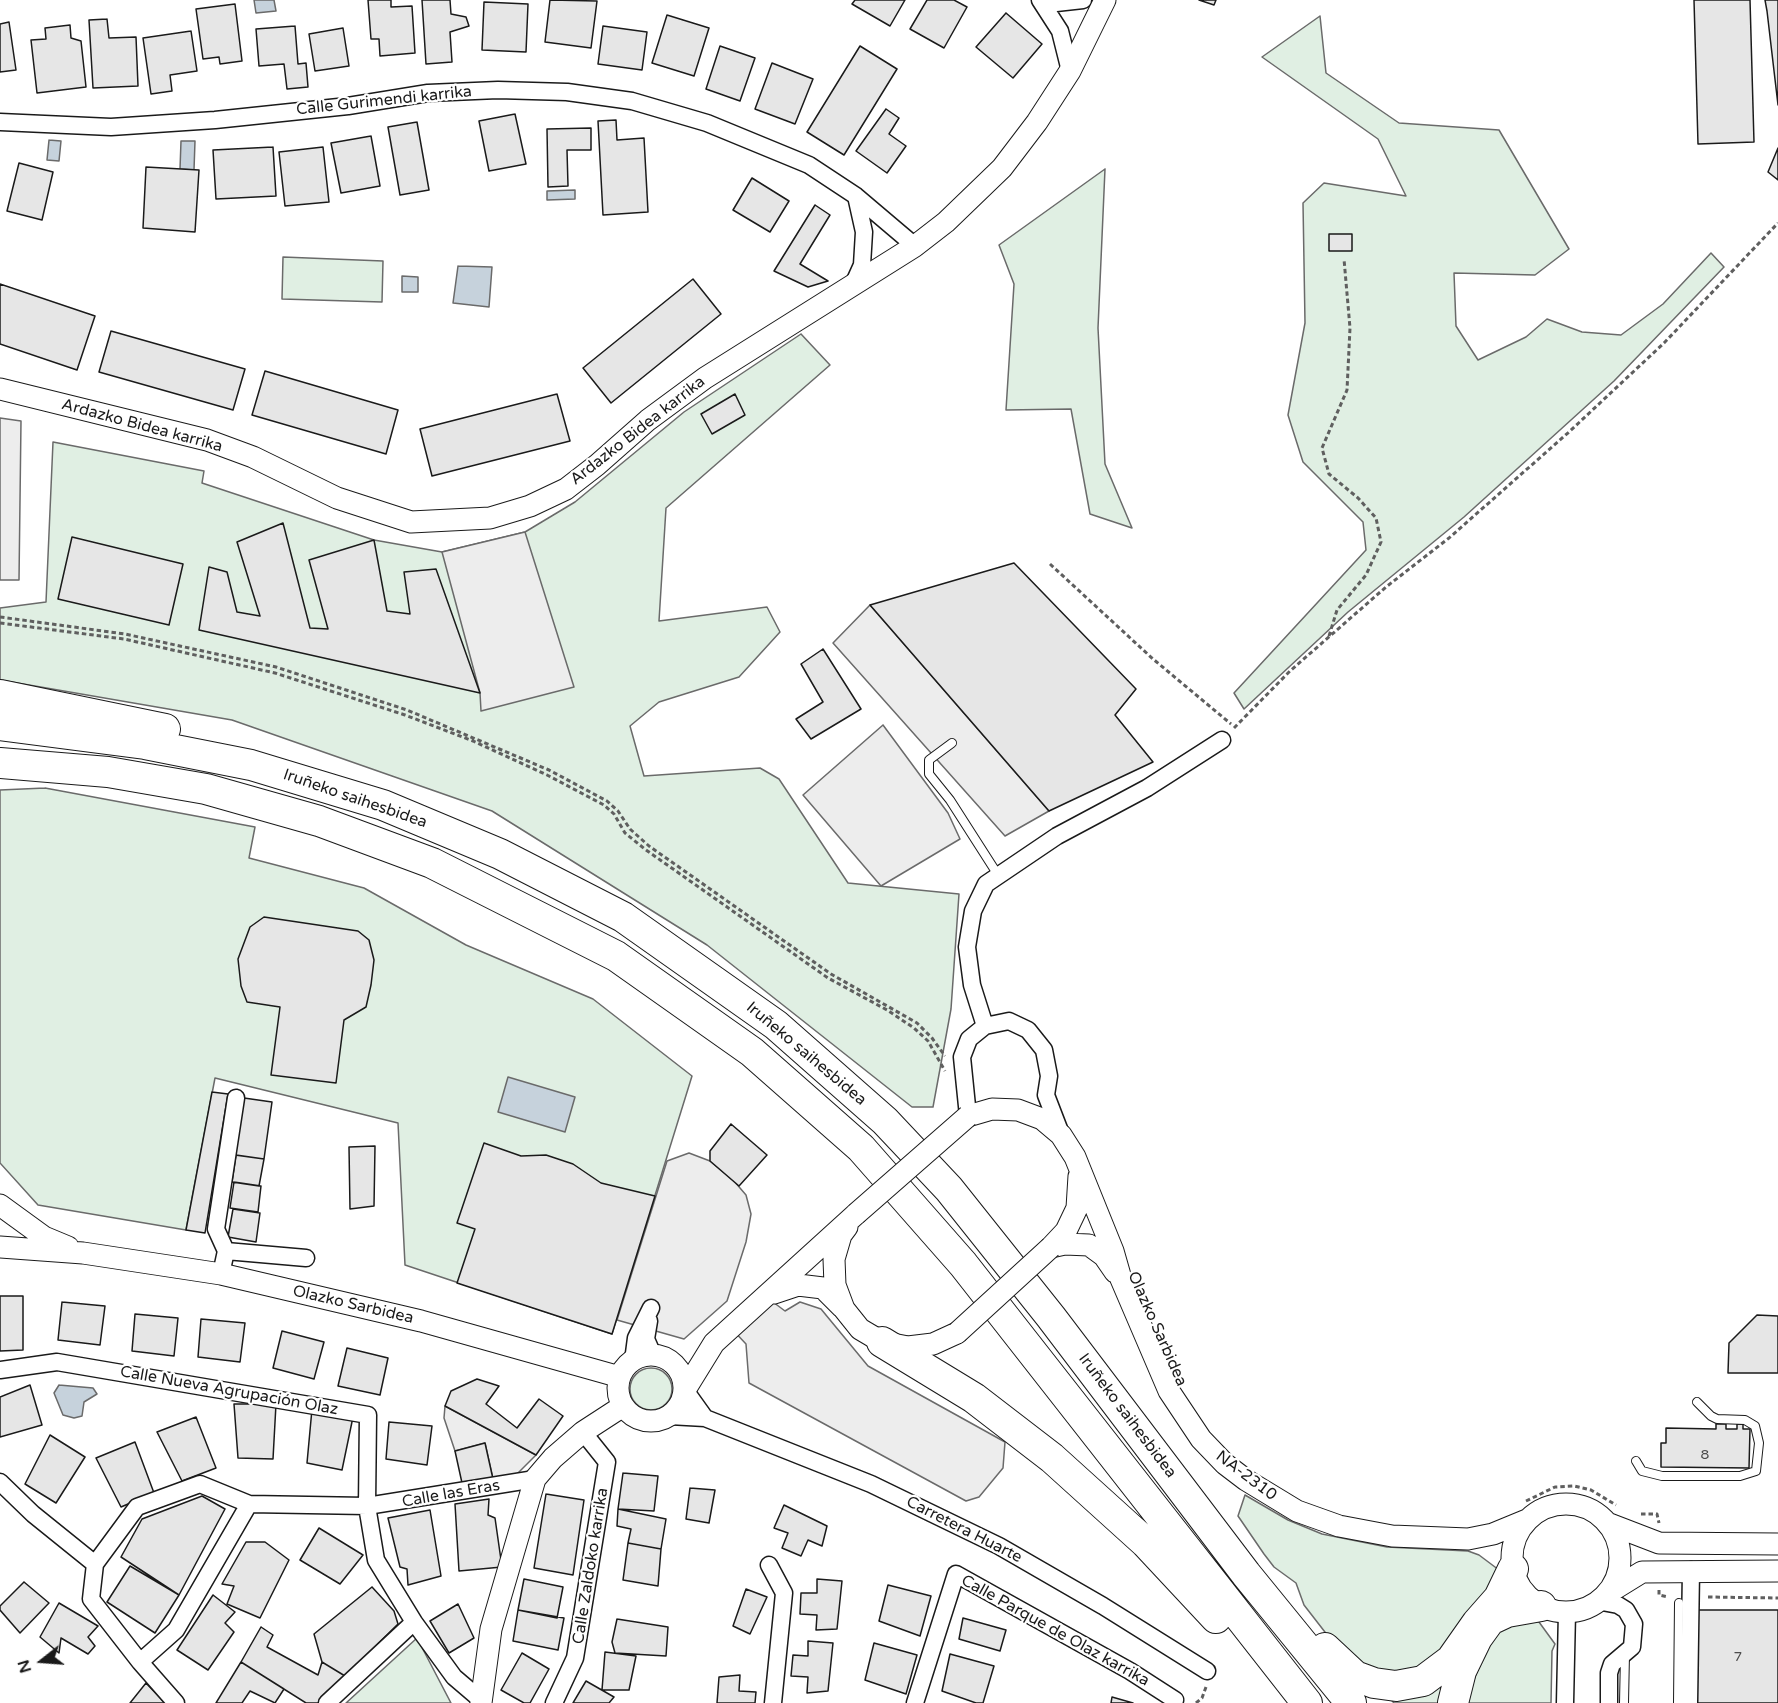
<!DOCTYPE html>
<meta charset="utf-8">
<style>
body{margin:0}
#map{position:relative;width:1778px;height:1703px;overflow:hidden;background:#fff;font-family:"Varela Round",sans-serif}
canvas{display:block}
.north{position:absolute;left:12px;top:1631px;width:60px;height:60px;-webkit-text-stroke:4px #fff;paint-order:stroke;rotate:253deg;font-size:16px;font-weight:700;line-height:24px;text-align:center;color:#1a1a1a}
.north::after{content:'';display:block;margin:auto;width:21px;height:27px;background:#1a1a1a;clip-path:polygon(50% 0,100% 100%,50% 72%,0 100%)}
</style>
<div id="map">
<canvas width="1778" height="1703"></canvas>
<div class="north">N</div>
</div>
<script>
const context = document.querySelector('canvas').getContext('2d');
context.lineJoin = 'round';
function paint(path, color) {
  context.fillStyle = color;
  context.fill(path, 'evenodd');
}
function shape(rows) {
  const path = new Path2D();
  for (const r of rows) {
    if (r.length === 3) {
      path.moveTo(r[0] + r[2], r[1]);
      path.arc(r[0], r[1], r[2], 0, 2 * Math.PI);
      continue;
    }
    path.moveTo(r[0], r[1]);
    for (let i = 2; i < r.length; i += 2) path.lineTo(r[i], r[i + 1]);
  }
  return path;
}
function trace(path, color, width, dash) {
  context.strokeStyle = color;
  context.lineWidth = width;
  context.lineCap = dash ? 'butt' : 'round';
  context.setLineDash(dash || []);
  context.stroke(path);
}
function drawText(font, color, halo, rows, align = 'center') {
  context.font = font + ' "Varela Round",sans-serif';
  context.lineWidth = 4.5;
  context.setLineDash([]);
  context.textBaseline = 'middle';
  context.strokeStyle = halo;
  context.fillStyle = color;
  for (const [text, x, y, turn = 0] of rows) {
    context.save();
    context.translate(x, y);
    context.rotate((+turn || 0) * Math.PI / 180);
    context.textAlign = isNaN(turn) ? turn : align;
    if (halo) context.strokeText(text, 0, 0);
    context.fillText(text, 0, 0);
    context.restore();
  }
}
const green = shape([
 [1320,16,1326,73,1399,123,1499,130,1569,249,1535,275,1454,273,1456,326,1478,360,1526,337,1547,319,1582,332,1621,335,1663,304,1711,253,1724,267,1614,381,1464,517,1348,612,1244,709,1234,693,1366,550,1363,522,1303,462,1288,415,1305,323,1303,203,1324,183,1406,196,1378,139,1262,57,1320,16],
 [1105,169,1098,328,1105,464,1132,528,1090,514,1071,409,1006,410,1014,284,999,245,1105,169],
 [283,257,383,261,382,302,282,299,283,257],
 [801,334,830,365,666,508,659,621,767,607,780,632,739,677,659,702,630,726,644,776,760,768,779,779,848,883,959,894,951,1009,933,1107,912,1107,707,945,492,811,232,720,0,680,0,608,46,602,53,442,204,471,202,483,374,540,442,552,525,532,575,502,684,412,801,334],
 [45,788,255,827,249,858,364,888,466,945,593,999,692,1076,612,1334,405,1265,398,1123,215,1078,186,1230,38,1205,0,1163,0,790,45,788],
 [651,1389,21],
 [1245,1495,1288,1520,1322,1534,1387,1547,1468,1551,1479,1555,1499,1570,1450,1650,1417,1671,1376,1673,1335,1645,1304,1605,1296,1583,1274,1567,1264,1554,1238,1516,1245,1495],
 [1527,1618,1539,1622,1555,1644,1552,1651,1551,1703,1465,1703,1488,1643,1508,1622,1527,1618],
 [417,1638,451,1703,346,1703,417,1638],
 [1441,1681,1445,1703,1394,1703,1386,1694,1441,1681]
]);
paint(green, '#e0efe3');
trace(green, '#6a6a6a', 1.5);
const parking = shape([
 [0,418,21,421,19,580,0,580,0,418],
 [525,532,574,687,481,711,480,693,442,552,525,532],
 [870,605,1049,811,1005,836,833,643,870,605],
 [883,725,948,813,960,839,881,886,803,795,883,725],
 [689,1153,710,1161,734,1181,746,1195,751,1214,746,1242,727,1301,684,1339,617,1320,667,1161,689,1153],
 [765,1296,785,1311,800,1302,821,1309,868,1366,1005,1442,1003,1468,979,1497,966,1501,749,1383,746,1344,731,1328,765,1296],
 [445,1406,536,1455,516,1475,493,1479,485,1443,455,1451,444,1418,445,1406]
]);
paint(parking, '#ededed');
trace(parking, '#6a6a6a', 1.5);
const water = shape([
 [254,0,274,0,276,11,256,13,254,0],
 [49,140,61,141,59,161,47,160,49,140],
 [181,141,195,141,194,170,180,169,181,141],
 [575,190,575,199,547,200,547,191,575,190],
 [458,266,492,267,489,307,453,303,458,266],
 [402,276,418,277,418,292,402,292,402,276],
 [508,1077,575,1097,565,1132,498,1112,508,1077],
 [59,1385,93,1388,97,1394,84,1402,82,1416,74,1418,63,1415,54,1393,59,1385]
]);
paint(water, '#c6d2dc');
trace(water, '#6a6a6a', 1.5);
const building = shape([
 [368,0,391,0,391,7,412,6,415,53,380,56,379,39,371,39,368,0],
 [422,0,450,0,451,14,466,17,469,26,450,32,452,62,426,64,422,0],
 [550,0,597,1,591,48,545,42,550,0],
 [855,0,905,0,890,26,852,4,855,0],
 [927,0,954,0,967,7,944,48,910,29,927,0],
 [1199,0,1216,0,1214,5,1199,0],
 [1694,0,1750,0,1754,142,1698,144,1694,0],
 [1765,0,1778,0,1778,105,1767,11,1765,0],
 [484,2,528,4,526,52,482,50,484,2],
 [235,4,242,61,220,64,219,57,203,59,196,9,235,4],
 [1006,13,1042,44,1013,78,976,47,1006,13],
 [667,15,709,28,694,76,652,63,667,15],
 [107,19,109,38,136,37,138,86,93,88,89,20,107,19],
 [9,22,16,70,0,72,0,24,9,22],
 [70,25,71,38,81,41,86,87,37,93,31,40,46,39,45,28,70,25],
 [295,26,298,64,306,63,308,87,287,89,284,64,259,66,256,29,295,26],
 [603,26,647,32,642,70,598,64,603,26],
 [343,28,349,66,315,71,309,34,343,28],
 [191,31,197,71,170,75,172,91,151,94,143,38,191,31],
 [720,46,755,58,740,101,706,89,720,46],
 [860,46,897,69,844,155,807,132,860,46],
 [772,63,813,79,795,124,755,109,772,63],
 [886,109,899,118,889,134,906,146,887,173,856,151,886,109],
 [515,114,526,164,489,171,479,121,515,114],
 [616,120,617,140,644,138,648,212,603,215,598,121,616,120],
 [417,122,429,190,400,195,388,127,417,122],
 [591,128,591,150,567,150,568,186,548,187,547,129,591,128],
 [371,136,380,186,341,193,331,143,371,136],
 [273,147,276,196,216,199,213,150,273,147],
 [323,147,329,202,285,206,279,152,323,147],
 [1778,148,1778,180,1768,172,1778,148],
 [19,163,53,172,42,220,7,211,19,163],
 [146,167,199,170,195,232,143,228,146,167],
 [752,178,789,201,770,232,733,210,752,178],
 [815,205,830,215,800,264,828,281,808,287,774,271,815,205],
 [1329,234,1352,234,1352,251,1329,251,1329,234],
 [693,279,721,314,611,403,583,368,693,279],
 [0,284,95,316,77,370,0,344,0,284],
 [111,331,245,369,233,410,99,372,111,331],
 [265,371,398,410,386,454,252,415,265,371],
 [557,394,570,441,432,476,420,429,557,394],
 [735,394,745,415,712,434,701,414,735,394],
 [283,523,310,628,328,629,309,560,374,540,387,611,410,614,404,572,436,569,480,693,199,630,209,567,227,572,237,612,260,616,237,542,283,523],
 [72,537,183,564,169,625,58,599,72,537],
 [1014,563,1136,689,1115,715,1153,762,1049,811,870,605,1014,563],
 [823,649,861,709,811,739,796,719,823,702,801,664,823,649],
 [264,917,358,931,369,940,374,960,371,985,366,1007,344,1020,336,1083,271,1075,280,1007,247,1002,241,986,238,959,250,927,264,917],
 [212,1092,228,1094,205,1233,186,1230,212,1092],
 [244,1098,272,1102,264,1159,235,1155,244,1098],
 [731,1124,767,1155,739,1186,710,1161,710,1151,731,1124],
 [484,1143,521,1156,546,1155,573,1164,601,1183,655,1196,612,1334,457,1283,475,1229,457,1223,484,1143],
 [375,1146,374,1206,350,1209,349,1147,375,1146],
 [236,1155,264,1159,259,1186,232,1182,236,1155],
 [234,1182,261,1186,258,1212,230,1208,234,1182],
 [233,1209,260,1213,256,1242,228,1237,233,1209],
 [0,1296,23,1296,23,1350,0,1351,0,1296],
 [62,1302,105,1306,100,1345,58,1340,62,1302],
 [135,1314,178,1318,174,1356,132,1351,135,1314],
 [1757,1315,1778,1316,1778,1373,1728,1373,1729,1343,1757,1315],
 [201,1319,245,1323,240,1362,198,1357,201,1319],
 [282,1331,324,1342,314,1379,273,1368,282,1331],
 [347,1348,388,1358,380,1395,338,1386,347,1348],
 [477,1379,499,1386,486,1404,517,1428,539,1399,563,1416,536,1455,445,1406,451,1391,477,1379],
 [30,1385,42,1425,0,1437,0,1397,30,1385],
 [234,1404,276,1404,273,1459,238,1458,234,1404],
 [312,1409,353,1417,342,1470,307,1463,312,1409],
 [196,1417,216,1468,182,1481,157,1432,196,1417],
 [389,1422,432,1426,427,1465,386,1459,389,1422],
 [1716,1424,1726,1424,1726,1429,1737,1429,1737,1424,1743,1424,1743,1429,1750,1429,1749,1468,1661,1467,1661,1443,1666,1443,1666,1428,1716,1429,1716,1424],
 [50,1435,85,1457,56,1503,25,1484,50,1435],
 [135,1442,154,1493,121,1507,96,1458,135,1442],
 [485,1443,493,1479,462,1483,455,1451,485,1443],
 [623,1473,658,1476,654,1511,618,1509,623,1473],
 [690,1488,715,1490,709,1523,686,1519,690,1488],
 [546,1494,584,1500,573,1575,534,1568,546,1494],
 [202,1496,225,1509,179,1595,121,1557,142,1519,202,1496],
 [489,1499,488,1515,495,1518,502,1567,459,1571,455,1504,489,1499],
 [784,1505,827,1526,822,1546,808,1540,801,1556,782,1548,788,1533,774,1528,784,1505],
 [618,1509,666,1519,661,1549,628,1543,631,1529,617,1526,618,1509],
 [430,1510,441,1576,408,1585,407,1569,400,1567,388,1518,430,1510],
 [319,1528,363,1555,340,1584,300,1560,319,1528],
 [246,1542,265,1542,289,1560,260,1618,227,1604,234,1586,222,1584,246,1542],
 [628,1543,661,1549,658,1586,623,1580,628,1543],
 [130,1566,179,1595,155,1633,107,1602,130,1566],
 [524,1579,563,1587,557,1618,518,1610,524,1579],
 [817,1579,842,1581,837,1629,816,1630,817,1615,800,1614,801,1593,817,1593,817,1579],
 [24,1582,49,1603,20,1633,0,1610,0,1606,24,1582],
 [888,1585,931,1596,920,1636,879,1621,888,1585],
 [372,1587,394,1611,398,1624,345,1676,322,1662,314,1634,372,1587],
 [746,1589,767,1597,750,1634,733,1626,746,1589],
 [213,1595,235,1612,225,1623,234,1632,208,1670,177,1650,213,1595],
 [59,1603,98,1626,88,1637,95,1646,88,1654,61,1638,59,1653,40,1637,59,1603],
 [458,1604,474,1638,449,1653,430,1621,458,1604],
 [518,1610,564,1618,558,1650,513,1641,518,1610],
 [1698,1610,1778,1610,1778,1703,1697,1703,1698,1610],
 [963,1618,1006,1630,1000,1651,959,1639,963,1618],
 [617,1619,668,1627,666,1656,615,1653,612,1642,617,1619],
 [261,1627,273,1635,267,1647,318,1675,322,1662,345,1676,324,1703,306,1703,241,1662,261,1627],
 [808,1641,833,1643,828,1691,807,1693,808,1677,791,1676,793,1655,808,1656,808,1641],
 [874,1643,917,1655,906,1694,865,1680,874,1643],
 [605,1652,636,1656,629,1690,602,1690,605,1652],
 [522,1653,549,1669,530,1703,524,1703,501,1690,522,1653],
 [950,1654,994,1666,983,1703,976,1703,942,1691,950,1654],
 [241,1662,284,1689,275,1703,250,1691,242,1703,216,1703,241,1662],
 [740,1675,739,1691,756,1692,755,1703,717,1703,719,1677,740,1675],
 [586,1681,614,1697,609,1703,573,1703,586,1681],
 [146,1683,165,1703,130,1703,146,1683],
 [1112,1697,1133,1703,1111,1703,1112,1697]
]);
paint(building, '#e6e6e6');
trace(building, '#1a1a1a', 1.5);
const service = shape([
 [952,743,929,760,929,774,950,800,998,875],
 [1636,1461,1642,1471,1662,1476,1740,1476,1756,1471,1759,1443,1755,1426,1745,1420,1717,1419,1711,1416,1697,1402],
 [1624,1703,1625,1654],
 [1678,1703,1679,1603]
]);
const minor = shape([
 [1040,0,1060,31,1070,71],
 [1044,0,1056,3,1083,0],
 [0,122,111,127,215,120,348,106,428,93,498,90,567,92,632,101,707,123,809,165,856,196,915,246],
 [853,285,862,265,864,232,856,196],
 [985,1026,972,985,967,947,973,911,986,884,1057,836,1147,788,1222,740],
 [968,1116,962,1057,969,1039,985,1026,1009,1021,1028,1030,1044,1050,1049,1076,1046,1095,1061,1134],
 [226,1251,306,1258],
 [221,1274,226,1251,216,1229,236,1098],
 [649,1321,646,1339,653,1355],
 [633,1361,636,1338,651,1308],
 [0,1370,57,1362,368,1415,367,1506,535,1479],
 [685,1390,705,1418],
 [669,1416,705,1418,871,1484,999,1546,1103,1606,1207,1671],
 [0,1482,33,1514,95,1564,137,1507,200,1484,249,1504,176,1630,140,1662,91,1599,95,1564],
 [249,1504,367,1506,376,1560,414,1622,454,1677,481,1700],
 [769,1565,784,1593,773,1703],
 [1592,1605,1602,1602,1618,1605,1626,1610,1634,1624,1632,1647,1612,1664,1609,1673,1609,1703],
 [140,1662,176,1703],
 [327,1703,414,1622],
 [554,1703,575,1658,607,1462,583,1432],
 [915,1703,956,1574,1130,1671,1175,1700,1174,1703],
 [1565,1703,1567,1612],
 [1689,1703,1691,1570]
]);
const tertiary = shape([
 [0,389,207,440,253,457,337,498,411,522,490,518,530,506,566,489,597,465,648,420,705,378,915,246,946,222,1002,168,1037,122,1070,71,1105,0],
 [968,1116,992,1109,1018,1110,1042,1119,1061,1135,1075,1157,1113,1251,1121,1279,1169,1391,1201,1439,1225,1464,1246,1480,1297,1511,1339,1526,1392,1536,1468,1539,1493,1534,1527,1520],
 [0,1205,44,1237,68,1247],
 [847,1227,841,1235,834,1259,835,1285,844,1309,860,1329,882,1342,908,1347,933,1344,957,1333],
 [0,1247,83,1253,221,1274,421,1321,620,1377],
 [1051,1247,1066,1231,1077,1208,1079,1176],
 [1051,1247,1065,1244,1089,1245,1104,1256,1115,1272],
 [774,1293,798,1285,823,1288,842,1307],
 [651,1388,33],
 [685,1390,714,1343,856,1214],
 [1566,1558,54],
 [1607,1523,1659,1543,1778,1544],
 [1608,1593,1642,1572,1778,1571],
 [481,1703,491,1629,535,1479,553,1458,583,1432,623,1406]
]);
const motorway = shape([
 [0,695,165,729],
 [0,725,145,744,251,765,383,805,500,854,623,917,776,1025,885,1121,949,1189,1051,1317,1246,1574,1351,1703],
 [0,763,108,772,206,789,319,821,432,863,616,956,752,1052,861,1148,963,1264,1307,1703],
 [882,1342,974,1398,1052,1458,1146,1543,1216,1618],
 [1325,1648,1355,1676,1374,1683,1396,1686,1423,1681,1451,1660,1477,1623,1499,1598,1513,1569],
 [1453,1703,1461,1671,1477,1638,1490,1620,1507,1612,1541,1606]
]);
trace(service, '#1a1a1a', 10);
trace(minor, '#1a1a1a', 19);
trace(tertiary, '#1a1a1a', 23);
trace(motorway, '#1a1a1a', 32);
trace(shape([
 [1050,564,1153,659,1231,724],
 [0,617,125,634,276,667,407,710,549,770,607,801,618,811,630,829,649,846,831,974,917,1023,932,1038,945,1056],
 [0,623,124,639,275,673,405,715,473,741,547,775,604,805,614,814,625,833,646,850,828,978,887,1010,914,1028,928,1041,945,1071],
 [1329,636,1337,610,1366,575,1381,542,1376,518,1358,498,1329,474,1322,448,1347,390,1350,328,1344,259],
 [1234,728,1290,671,1386,587,1449,538,1569,432,1664,343,1778,223],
 [1526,1501,1555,1487,1574,1486,1591,1490,1616,1505],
 [1641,1514,1657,1514,1659,1523],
 [1659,1590,1659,1595,1668,1597],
 [1708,1597,1778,1598],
 [1196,1703,1202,1698,1206,1687]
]), '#5f5f5f', 3, [4.5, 3]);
trace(service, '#fff', 8);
trace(minor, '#fff', 16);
trace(tertiary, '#fff', 21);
trace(motorway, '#fff', 30);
const tertiaryBridge = shape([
 [856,1214,968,1116],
 [957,1333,1051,1247]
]);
trace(tertiaryBridge, '#1a1a1a', 23, []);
trace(tertiaryBridge, '#fff', 21);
drawText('14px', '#4d4d4d', null, [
 ["8",1705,1455],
 ["7",1738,1657]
]);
drawText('16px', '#1a1a1a', '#fff', [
 ["Calle Gurimendi karrika",384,101,-6],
 ["Ardazko Bidea karrika",142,426,15],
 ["Ardazko Bidea karrika",638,431,-38],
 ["Iruñeko saihesbidea",355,799,19],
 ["Iruñeko saihesbidea",806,1054,40],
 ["Olazko Sarbidea",353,1305,13],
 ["Olazko Sarbidea",1157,1329,66],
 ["Calle Nueva Agrupación Olaz",229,1391,10],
 ["Iruñeko saihesbidea",1127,1416,53],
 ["NA-2310",1246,1476,37],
 ["Calle las Eras",451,1494,-10],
 ["Carretera Huarte",964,1530,27],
 ["Calle Zaldoko karrika",591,1566,-81],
 ["Calle Parque de Olaz karrika",1055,1631,29]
]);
</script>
